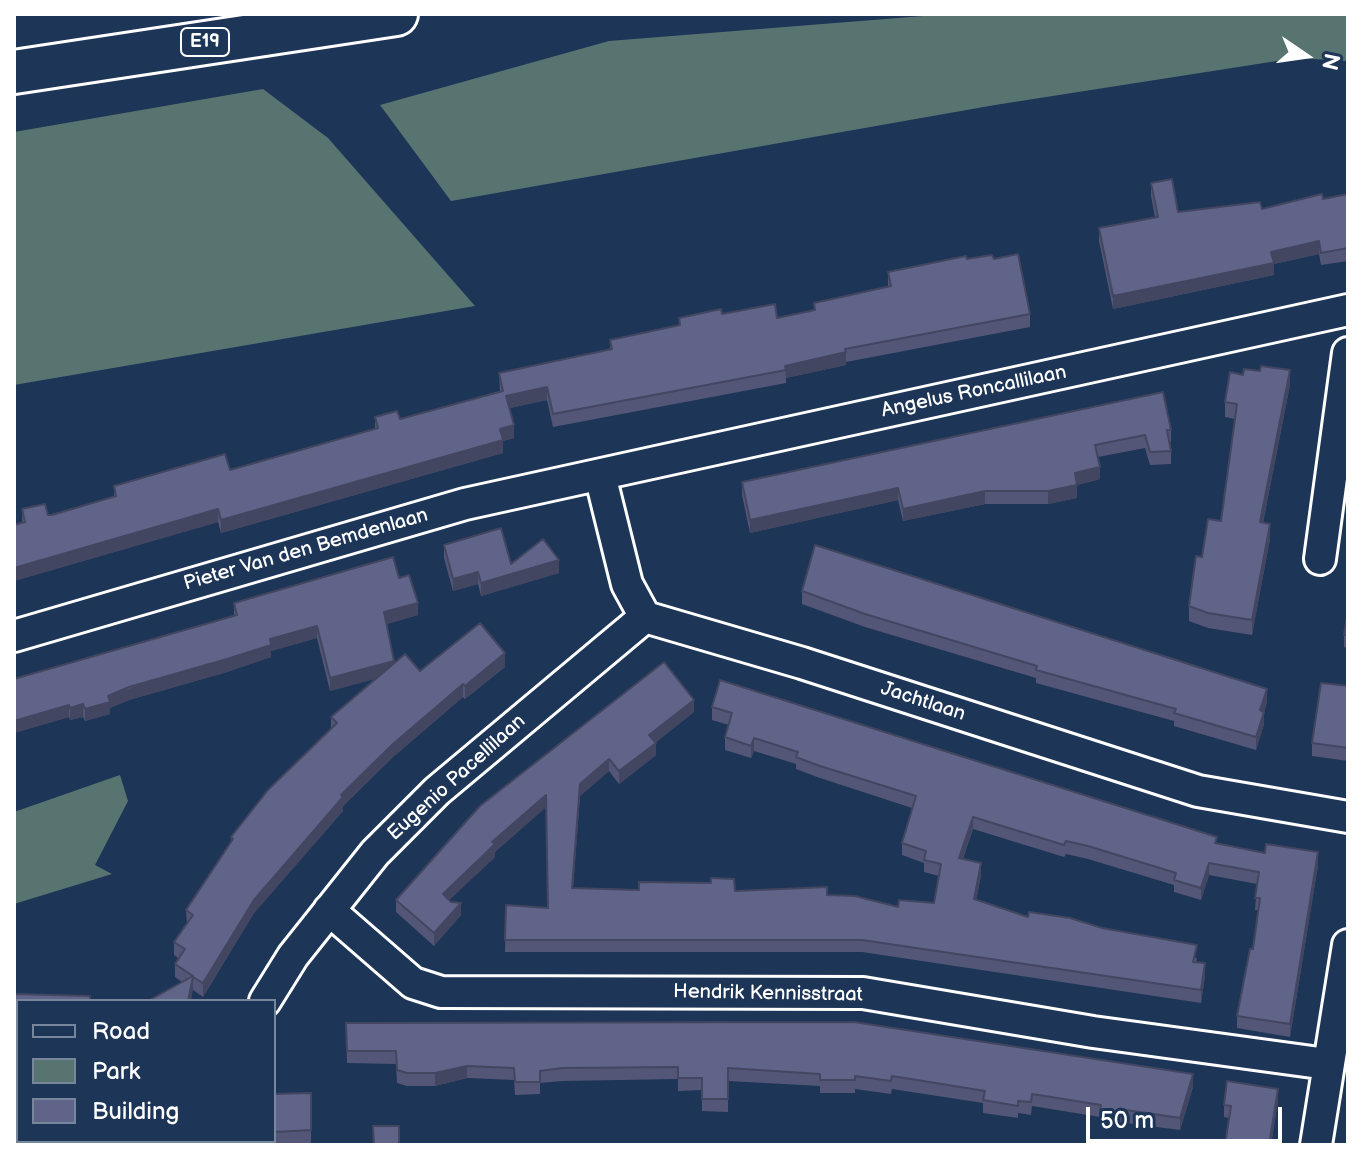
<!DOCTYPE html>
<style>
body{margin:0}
#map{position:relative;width:1362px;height:1159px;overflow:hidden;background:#1d3557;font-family:"Balsamiq Sans",sans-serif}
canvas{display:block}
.frame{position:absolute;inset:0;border:16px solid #fff;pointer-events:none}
.legend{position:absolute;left:16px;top:999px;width:260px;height:144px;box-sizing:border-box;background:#1d3557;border:2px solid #77869a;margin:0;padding:10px 14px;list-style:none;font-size:24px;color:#fff}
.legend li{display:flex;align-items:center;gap:16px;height:40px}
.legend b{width:40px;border:2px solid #77869a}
.north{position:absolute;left:1266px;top:16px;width:80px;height:80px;-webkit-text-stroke:6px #1d3557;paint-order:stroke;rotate:103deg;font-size:22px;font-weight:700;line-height:32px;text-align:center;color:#fff}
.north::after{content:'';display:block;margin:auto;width:28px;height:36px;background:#fff;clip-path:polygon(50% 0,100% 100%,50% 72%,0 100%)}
.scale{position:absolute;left:1086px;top:1107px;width:196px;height:36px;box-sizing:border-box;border:4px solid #fff;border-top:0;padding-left:10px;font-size:24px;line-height:28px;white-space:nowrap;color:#fff;-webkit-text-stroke:6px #1d3557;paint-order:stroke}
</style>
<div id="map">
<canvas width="1362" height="1159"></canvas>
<div class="frame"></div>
<ul class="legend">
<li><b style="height:10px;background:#1d3557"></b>Road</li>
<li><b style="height:22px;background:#587471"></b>Park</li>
<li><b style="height:22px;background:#606489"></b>Building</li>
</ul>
<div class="north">N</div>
<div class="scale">50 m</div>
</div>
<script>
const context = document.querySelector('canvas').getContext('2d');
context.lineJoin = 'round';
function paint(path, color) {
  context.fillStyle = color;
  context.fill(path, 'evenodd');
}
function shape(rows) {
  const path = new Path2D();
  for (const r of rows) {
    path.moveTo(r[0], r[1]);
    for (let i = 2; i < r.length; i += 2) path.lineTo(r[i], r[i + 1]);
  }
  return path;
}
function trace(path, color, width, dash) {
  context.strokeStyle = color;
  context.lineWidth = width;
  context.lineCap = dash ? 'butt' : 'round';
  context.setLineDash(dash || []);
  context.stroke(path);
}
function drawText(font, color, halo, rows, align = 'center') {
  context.font = font + ' "Balsamiq Sans",sans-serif';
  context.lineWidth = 8;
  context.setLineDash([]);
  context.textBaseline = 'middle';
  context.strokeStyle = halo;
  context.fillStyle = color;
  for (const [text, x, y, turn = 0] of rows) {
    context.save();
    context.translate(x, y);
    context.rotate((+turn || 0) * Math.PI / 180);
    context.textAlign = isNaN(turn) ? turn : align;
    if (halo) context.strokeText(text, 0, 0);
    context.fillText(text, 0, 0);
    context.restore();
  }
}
paint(shape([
 [1348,14,1348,61,1296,58,995,105,451,201,380,105,609,41,923,16],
 [263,89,328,138,475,306,14,385,14,132],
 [120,775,128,801,95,865,112,874,14,904,14,812]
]), '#587471');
const minor = shape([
 [600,475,627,584,645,617,802,663,1198,791,1348,817],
 [1320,559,1348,353],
 [14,636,465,504,1348,310],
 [329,910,413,983,441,992,863,993,1093,1032,1327,1064],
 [265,1001,293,956,375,853,437,791,645,617],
 [14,1116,18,1116],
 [183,1145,184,1141],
 [1316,1145,1348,945]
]);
const highway = shape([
 [14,72,396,14]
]);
trace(minor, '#fff', 36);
trace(highway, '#fff', 48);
trace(minor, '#1d3557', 30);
trace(highway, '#1d3557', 42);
paint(shape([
 [1151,183,1178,212,1262,209,1323,199,1348,194,1348,261,1321,265,1319,254,1274,264,1274,275,1113,309,1099,241,1099,228,1155,217,1151,196],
 [967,259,994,259,1030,314,1030,327,846,362,846,365,786,378,786,383,553,427,547,400,509,408,514,438,503,441,503,453,221,533,218,522,14,581,14,525,22,522,22,509,48,515,114,497,114,486,230,470,375,429,375,417,400,419,500,391,499,373,610,349,610,340,679,326,679,318,722,314,777,318,814,310,814,303,888,286,888,272],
 [1290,385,1263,523,1270,539,1252,635,1208,628,1189,621,1189,606,1202,557,1221,521,1235,419,1225,417,1225,402],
 [1171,430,1171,442,1169,442,1171,451,1171,464,1150,465,1145,448,1098,457,1100,479,1077,485,1077,498,1048,504,985,504,903,521,898,500,750,533,742,495,742,482],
 [444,545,511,564,559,573,481,596,478,584,453,591,444,558],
 [399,578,418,615,386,624,394,663,420,671,505,667,465,699,463,697,393,757,343,806,343,811,254,913,203,997,175,977,175,964,178,958,174,955,174,942,187,924,186,910,231,842,231,837,331,728,331,717,377,678,330,691,317,638,271,651,271,657,227,672,129,700,110,708,110,714,85,721,83,717,70,720,69,717,14,733,234,616,234,603],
 [802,591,1267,702,1264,712,1264,724,1256,750,1174,726,1174,721,1036,683,1036,678,865,627,802,604],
 [1348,611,1348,648,1344,647,1344,635],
 [1348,686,1348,761,1312,756,1312,743],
 [712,707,1217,843,1318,865,1290,1037,1237,1028,1237,1016,1253,949,1258,910,1255,910,1257,884,1209,875,1201,900,1174,892,1174,885,1088,859,1066,854,1064,857,973,829,963,859,981,875,976,900,1028,917,1197,958,1196,962,1205,976,1201,1003,862,952,505,952,506,905,548,908,546,807,495,852,495,857,449,900,461,915,434,946,396,912,396,900,480,806,694,712,656,742,656,755,619,784,609,771,580,796,573,888,735,891,827,895,898,907,934,903,939,876,924,872,924,863,902,855,902,843,912,808,817,777,796,769,796,764,754,751,751,758,725,750,725,737,729,725,712,720],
 [14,994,18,1001,18,1068,14,1068],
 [346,1023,1193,1087,1180,1130,1126,1123,1125,1127,1100,1122,1100,1117,1032,1106,1031,1115,1018,1113,1018,1118,983,1113,983,1103,892,1089,891,1094,855,1089,855,1093,820,1093,820,1086,728,1081,728,1112,702,1111,702,1090,678,1091,678,1079,562,1081,540,1083,540,1094,515,1095,514,1080,467,1078,435,1086,407,1086,397,1083,396,1064,347,1063],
 [311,1093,311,1143,265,1145,265,1141,274,1141,274,1094],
 [1278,1101,1271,1145,1225,1145,1229,1118,1224,1117,1224,1105]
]), '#535676');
paint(shape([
 [1319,241,1319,254,1274,264,1274,275,1113,309,1113,296,1271,252],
 [846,352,846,365,786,378,785,366],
 [1290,370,1290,385,1260,537,1260,522],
 [547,387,547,400,506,409,506,396],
 [514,425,514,438,503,441,503,453,221,533,221,520],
 [1100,467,1100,479,1075,485,1075,473],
 [1077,485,1077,498,1048,504,1048,491],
 [898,488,898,500,750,533,750,520],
 [985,491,985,504,903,521,903,509],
 [218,509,218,522,14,581,14,568],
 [1270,524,1270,539,1252,635,1252,620],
 [559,560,559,573,481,596,481,583],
 [478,572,478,584,453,591,453,579],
 [418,603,418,615,384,625,384,612],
 [317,626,317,638,271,651,271,657,227,672,129,700,110,708,110,714,85,721,85,709,108,696,270,639],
 [505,653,505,667,465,699,465,686],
 [394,661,394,674,330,691,330,678],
 [463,684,463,697,393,757,343,806,343,811,254,913,203,997,203,983,254,900,341,795,393,744],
 [1267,689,1267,702,1264,712,1264,724,1256,750,1256,737,1260,710],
 [694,700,694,712,649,747,649,735],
 [83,704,83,717,70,720,70,708],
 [69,705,69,717,14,733,14,721],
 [754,738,754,751,751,758,751,746],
 [656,743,656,755,619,784,619,771],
 [609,759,609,771,580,796,572,901,580,784],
 [546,795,546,807,495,852,495,857,443,906,443,894,492,842],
 [973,817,973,829,959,870,959,858],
 [1318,852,1318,865,1290,1037,1290,1024],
 [981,863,981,875,974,911,974,899],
 [1209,863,1209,875,1201,900,1201,888],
 [461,903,461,915,434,946,434,933],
 [1205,963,1205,976,1201,1003,1201,990],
 [193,977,193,990,191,1001,188,1001],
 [467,1066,467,1078,435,1086,435,1073],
 [1193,1074,1193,1087,1180,1130,1180,1118],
 [1278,1089,1278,1101,1271,1145,1269,1145]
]), '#434660');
const building = shape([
 [1172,179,1178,212,1260,202,1262,209,1322,194,1323,199,1348,194,1348,248,1321,253,1319,241,1271,252,1274,263,1113,296,1099,228,1158,217,1151,183,1172,179],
 [1018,254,1030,314,845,349,846,352,785,366,786,370,553,414,547,387,506,396,514,425,500,429,503,440,221,520,218,509,14,568,14,525,25,522,22,509,45,504,48,515,52,515,116,496,114,486,225,454,230,470,378,428,375,417,397,411,400,419,503,391,499,373,612,349,610,340,680,325,679,318,721,309,722,314,775,304,777,318,815,310,814,303,891,286,888,272,966,256,967,259,992,255,994,259,1018,254],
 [1261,366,1290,370,1260,522,1270,524,1252,620,1208,613,1189,606,1196,556,1202,557,1208,519,1221,521,1237,404,1225,402,1230,372,1243,375,1244,369,1260,371,1261,366],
 [1163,392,1171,430,1167,430,1171,451,1150,452,1145,435,1095,445,1100,467,1075,473,1077,485,1048,491,985,491,903,509,898,488,750,520,742,482,1163,392],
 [501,528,511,564,543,539,559,560,481,583,478,572,453,579,444,545,501,528],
 [815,545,1267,689,1260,710,1264,712,1256,737,1174,713,1176,709,1036,670,1037,666,865,614,802,591,815,545],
 [393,557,399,578,409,575,418,603,384,612,394,661,330,678,317,626,270,639,271,645,227,659,129,687,108,696,110,702,85,709,83,704,70,708,69,705,14,721,14,679,237,615,234,603,393,557],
 [1348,611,1348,635,1344,635,1348,611],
 [480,623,505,653,465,686,463,684,393,744,341,795,343,797,254,900,203,983,193,977,188,1001,148,1001,193,976,175,964,185,949,174,942,193,915,186,910,233,839,231,837,268,790,337,723,331,717,405,654,420,671,480,623],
 [664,662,694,700,649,735,656,743,619,771,609,759,580,784,572,888,639,890,639,882,711,883,711,878,734,879,735,891,827,887,827,895,855,896,898,907,899,900,934,903,941,864,924,860,926,851,902,843,916,796,817,765,796,757,798,752,754,738,751,746,725,737,732,713,712,707,720,680,1217,837,1215,843,1265,853,1266,844,1318,852,1290,1024,1237,1016,1250,949,1253,949,1260,898,1255,898,1259,872,1209,863,1201,888,1174,880,1176,873,1088,846,1066,841,1064,845,973,817,959,858,981,863,974,899,1028,917,1029,912,1070,918,1102,928,1197,945,1193,962,1205,963,1201,990,862,940,505,940,506,905,548,908,546,795,492,842,495,844,443,894,451,902,461,903,434,933,396,900,480,806,664,662],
 [1321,683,1348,686,1348,748,1312,743,1321,683],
 [14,994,90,996,90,1001,18,1001,18,1055,14,1055,14,994],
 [854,1022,1193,1074,1180,1118,1126,1110,1125,1114,1100,1110,1101,1105,1032,1094,1031,1102,1018,1101,1018,1106,983,1100,985,1091,892,1076,891,1081,855,1076,855,1080,820,1080,820,1074,728,1068,728,1099,702,1099,702,1078,678,1078,678,1067,562,1068,540,1071,540,1082,515,1082,514,1068,467,1066,435,1073,407,1073,397,1070,396,1051,347,1051,346,1023,854,1022],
 [1227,1081,1278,1089,1269,1145,1225,1145,1231,1106,1224,1105,1227,1081],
 [311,1093,311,1130,274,1132,274,1094,311,1093],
 [373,1126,399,1126,399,1145,374,1145,373,1126]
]);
paint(building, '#606489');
trace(building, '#434660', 2);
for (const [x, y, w] of [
 [205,42,48]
]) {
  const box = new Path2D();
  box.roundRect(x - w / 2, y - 14, w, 28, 6);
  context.fillStyle = '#1d3557';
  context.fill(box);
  trace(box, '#fff', 2);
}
drawText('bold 18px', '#fff', null, [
 ["E19",205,42]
]);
drawText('20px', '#fff', '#1d3557', [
 ["Angelus Roncallilaan",974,392,-12],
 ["Pieter Van den Bemdenlaan",306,550,-16],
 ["Jachtlaan",923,702,18],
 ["Eugenio Pacellilaan",457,778,-42],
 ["Hendrik Kennisstraat",768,994,1]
]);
</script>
